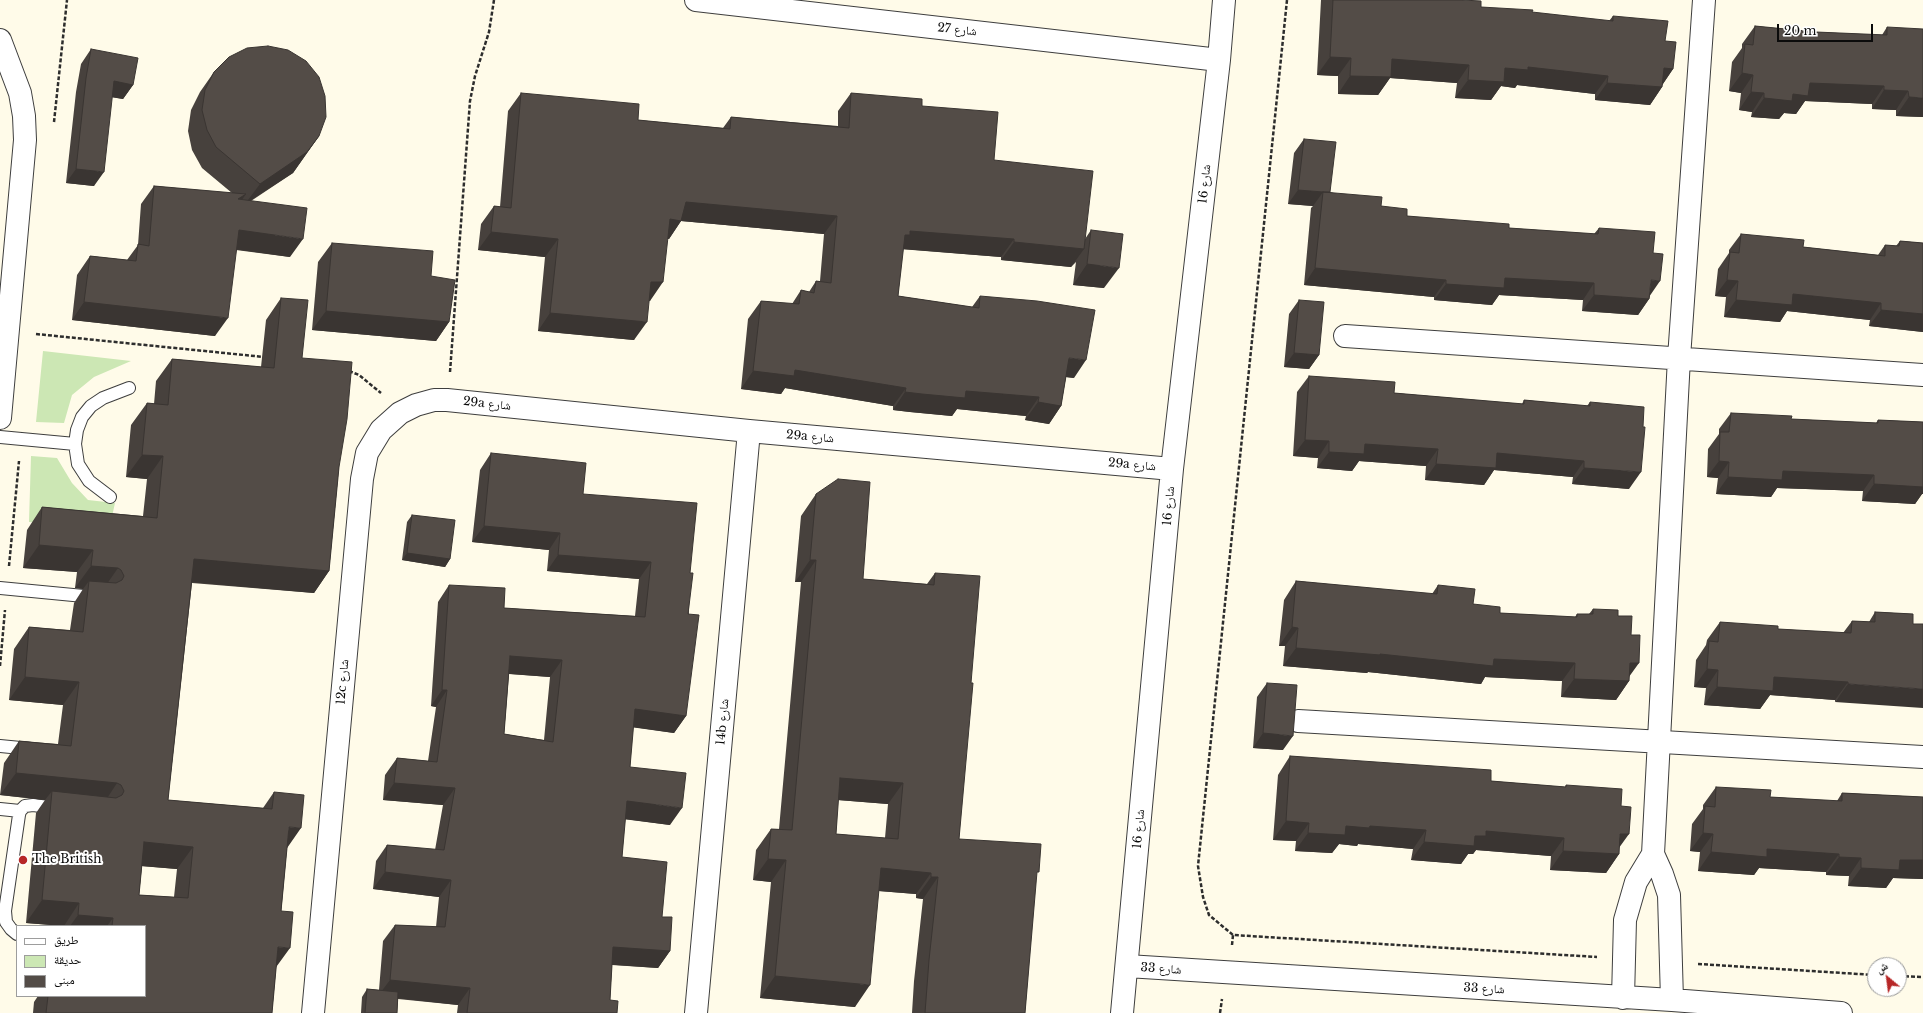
<!DOCTYPE html>
<meta charset="utf-8">
<style>
body{margin:0}
#map{position:relative;width:1923px;height:1013px;overflow:hidden;background:#fffbe9;font-family:"Libre Baskerville","Noto Naskh Arabic",serif}
canvas{display:block}
.legend{position:absolute;left:16px;top:925px;width:130px;height:72px;box-sizing:border-box;background:#fff;border:1px solid #9d9d9d;margin:0;padding:5px 7px;list-style:none;font-size:12px;color:#0b0b0b}
.legend li{display:flex;align-items:center;gap:8px;height:20px}
.legend b{width:20px;border:1px solid #9d9d9d}
.north{position:absolute;left:1867px;top:957px;width:40px;height:40px;box-sizing:border-box;background:#fff;border:1px solid #9d9d9d;border-radius:50%;rotate:331deg;font-size:11px;font-weight:700;line-height:16px;text-align:center;color:#0b0b0b}
.north::after{content:'';display:block;margin:auto;width:14px;height:18px;background:#b72727;clip-path:polygon(50% 0,100% 100%,50% 72%,0 100%)}
.scale{position:absolute;left:1777px;top:24px;width:96px;height:18px;box-sizing:border-box;border:2px solid #0b0b0b;border-top:0;padding-left:5px;font-size:12px;line-height:14px;white-space:nowrap;color:#0b0b0b;-webkit-text-stroke:3px #fff;paint-order:stroke}
</style>
<div id="map">
<canvas width="1923" height="1013"></canvas>
<ul class="legend">
<li><b style="height:5px;background:#fff"></b>طريق</li>
<li><b style="height:11px;background:#cce7b4"></b>حديقة</li>
<li><b style="height:11px;background:#534c47"></b>مبنى</li>
</ul>
<div class="north">ش</div>
<div class="scale">20 m</div>
</div>
<script>
const context = document.querySelector('canvas').getContext('2d');
context.lineJoin = 'round';
function paint(path, color) {
  context.fillStyle = color;
  context.fill(path, 'evenodd');
}
function shape(rows) {
  const path = new Path2D();
  for (const r of rows) {
    path.moveTo(r[0], r[1]);
    for (let i = 2; i < r.length; i += 2) path.lineTo(r[i], r[i + 1]);
  }
  return path;
}
function trace(path, color, width, dash) {
  context.strokeStyle = color;
  context.lineWidth = width;
  context.lineCap = dash ? 'butt' : 'round';
  context.setLineDash(dash || []);
  context.stroke(path);
}
function drawText(font, color, halo, rows, align = 'center') {
  context.font = font + ' "Libre Baskerville","Noto Naskh Arabic",serif';
  context.lineWidth = 4;
  context.setLineDash([]);
  context.textBaseline = 'middle';
  context.strokeStyle = halo;
  context.fillStyle = color;
  for (const [text, x, y, turn = 0] of rows) {
    context.save();
    context.translate(x, y);
    context.rotate((+turn || 0) * Math.PI / 180);
    context.textAlign = isNaN(turn) ? turn : align;
    if (halo) context.strokeText(text, 0, 0);
    context.fillText(text, 0, 0);
    context.restore();
  }
}
paint(shape([
 [43,351,131,361,94,377,72,395,64,423,36,422],
 [31,456,57,458,72,483,88,500,115,503,109,530,29,522]
]), '#cce7b4');
const lane = shape([
 [0,437,75,444],
 [110,497,89,481,78,464,75,444,77,430,82,417,91,406,103,398,129,388],
 [0,588,94,597],
 [0,746,31,749],
 [0,809,20,811],
 [17,934,11,929,6,922,5,911,19,815,20,811,25,806,33,805,56,808]
]);
const street = shape([
 [696,0,1219,60],
 [0,40,20,93,24,116,25,140,0,418],
 [1345,336,1923,375],
 [1298,721,1923,757],
 [1127,966,1672,1000,1841,1013],
 [1623,998,1625,920,1636,882,1653,854],
 [1672,1000,1669,895,1662,874,1653,854,1679,358,1704,0],
 [313,1013,362,479,367,453,381,430,400,413,416,405,434,400,447,400,749,431,1172,469],
 [696,1013,749,431],
 [1122,1013,1172,469,1219,60,1224,0]
]);
trace(lane, '#3e3e3e', 14);
trace(street, '#3e3e3e', 24);
trace(shape([
 [1287,0,1198,866,1203,897,1209,915,1233,935,1597,957],
 [54,122,67,0],
 [36,334,264,357],
 [349,371,359,375,381,393],
 [450,372,470,101,475,76,489,32,494,0],
 [9,566,19,461],
 [0,666,5,610],
 [1232,945,1233,935],
 [1698,964,1875,975],
 [1899,976,1923,977],
 [1220,1013,1222,999]
]), '#2d2d2d', 2.5, [4, 2]);
trace(lane, '#fff', 12);
trace(street, '#fff', 22);
paint(shape([
 [1321,0,1462,0,1481,7,1609,21,1613,16,1665,41,1673,69,1662,85,1662,87,1650,105,1595,100,1595,94,1517,85,1515,88,1501,86,1491,100,1455,98,1457,83,1390,78,1378,95,1338,94,1338,76,1317,75],
 [1755,26,1816,32,1882,35,1887,27,1923,117,1896,116,1896,110,1872,109,1872,104,1805,101,1796,114,1784,113,1779,119,1751,117,1752,112,1739,110,1741,93,1729,91,1732,62,1742,48,1742,44],
 [91,49,133,85,123,99,112,97,94,186,66,183,76,92,81,64],
 [214,72,319,136,293,173,251,201,290,257,236,250,215,336,72,320,77,275,90,256,127,260,138,245,141,204,154,186,232,193,202,168,192,150,188,131,191,110,200,92],
 [521,93,638,120,723,128,731,117,838,126,838,111,851,93,922,106,994,160,1085,239,1091,230,1104,288,1073,285,1076,262,1071,267,1001,260,1001,257,903,249,898,296,972,307,980,296,1074,378,1066,377,1061,406,1049,424,1025,420,1026,416,957,409,952,416,910,412,893,410,893,406,785,388,781,394,741,389,748,319,761,301,792,304,801,290,809,292,816,281,820,281,824,234,681,221,669,239,667,239,650,301,649,300,634,340,538,331,545,257,478,250,481,224,494,206,500,207,508,111],
 [1304,139,1330,192,1381,206,1407,216,1509,228,1594,234,1599,228,1650,296,1649,299,1638,315,1582,311,1583,300,1499,295,1492,305,1434,300,1434,297,1304,285,1311,208,1313,206,1288,204,1294,153],
 [1741,234,1803,247,1878,255,1885,245,1896,246,1900,241,1923,243,1923,332,1869,326,1870,320,1787,311,1780,322,1724,317,1726,297,1715,296,1718,269,1729,253,1729,250],
 [332,243,431,276,449,322,436,341,312,330,318,262],
 [281,298,302,358,339,467,329,571,314,593,192,583,168,800,263,808,274,792,287,848,272,1013,33,1013,34,1002,38,996,145,996,145,926,63,926,26,923,36,813,45,800,0,795,4,763,19,741,58,744,63,705,9,700,14,649,29,627,70,630,74,603,83,589,75,588,77,572,23,568,27,530,42,507,143,516,147,479,126,477,131,425,147,403,154,404,156,381,172,359,261,367,266,320],
 [142,866,177,869,174,897,139,895],
 [1299,300,1319,355,1309,369,1284,367,1289,314],
 [1309,376,1394,393,1522,404,1524,400,1587,406,1590,402,1629,489,1572,484,1573,477,1494,470,1484,485,1425,480,1426,466,1359,461,1352,471,1317,468,1318,458,1293,456,1297,392],
 [1731,413,1791,419,1876,423,1878,420,1923,422,1923,494,1922,494,1915,504,1862,501,1863,491,1777,488,1771,497,1716,494,1718,478,1707,477,1708,449,1719,434,1719,429],
 [491,453,583,494,690,573,686,716,674,733,633,727,630,767,670,825,625,819,622,857,662,917,670,951,658,968,612,965,610,1000,617,1013,457,1013,458,1005,398,999,397,1013,361,1013,362,997,367,989,379,990,383,941,395,925,436,927,439,897,373,889,376,861,387,845,435,850,443,805,383,800,385,775,397,758,428,761,436,707,431,706,438,602,449,585,504,608,635,616,639,579,547,571,549,550,472,542,480,470],
 [509,674,550,677,544,740,504,734],
 [816,494,863,579,927,584,935,573,971,683,959,839,1036,877,1025,1013,912,1013,914,981,923,899,916,898,916,894,879,891,855,1007,760,998,771,882,753,880,756,850,771,829,779,829,801,582,795,582,801,516],
 [838,800,888,804,885,838,836,834],
 [412,515,450,559,445,567,402,560,407,522],
 [1296,581,1432,594,1438,585,1473,604,1500,613,1575,617,1577,614,1589,614,1593,609,1618,616,1629,677,1629,681,1616,700,1561,697,1562,681,1485,677,1481,684,1368,672,1367,673,1283,666,1285,646,1279,646,1284,600],
 [1875,612,1913,614,1835,702,1835,700,1770,695,1760,709,1704,705,1706,688,1694,687,1696,660,1706,645,1707,640,1720,622,1778,629,1843,633,1852,621,1869,622],
 [1267,683,1283,750,1253,748,1257,697],
 [1290,756,1491,781,1565,787,1566,785,1619,848,1619,854,1606,873,1550,870,1551,856,1476,850,1473,854,1468,854,1461,864,1411,860,1413,849,1358,844,1357,846,1339,844,1332,853,1295,851,1296,841,1273,840,1278,775],
 [1716,787,1770,797,1837,801,1842,793,1923,797,1923,879,1893,878,1886,888,1848,886,1849,876,1826,875,1826,872,1759,868,1754,875,1698,871,1700,852,1690,851,1692,824,1703,809,1703,805]
]), '#47413d');
paint(shape([
 [1330,57,1351,58,1338,76,1317,75],
 [1392,59,1469,65,1457,83,1390,78,1378,95,1338,94,1350,76],
 [1528,67,1608,76,1595,94,1517,85,1515,88,1501,86,1491,100,1455,98,1468,80,1505,68],
 [1664,68,1673,69,1661,87],
 [1742,73,1753,75,1741,93,1729,91],
 [114,81,133,85,123,99,104,96],
 [1607,83,1662,87,1650,105,1595,100],
 [1810,83,1884,86,1872,104,1805,101,1796,114,1784,113,1779,119,1751,117,1764,98],
 [1884,90,1908,91,1896,110,1872,109],
 [1751,92,1764,93,1752,112,1739,110],
 [1909,97,1923,98,1923,117,1896,116],
 [319,136,293,173,245,204,260,184],
 [76,169,104,172,94,186,66,183],
 [1298,190,1323,192,1313,206,1288,204],
 [246,194,233,213,238,199],
 [686,202,837,216,824,234,681,221,669,239,657,237,670,219],
 [239,230,303,239,290,257,226,248],
 [910,231,1014,239,1001,257,900,249,905,235],
 [491,232,558,239,545,257,478,250],
 [1014,242,1084,249,1071,267,1001,260],
 [1087,264,1119,268,1104,288,1073,285],
 [1315,268,1446,280,1434,297,1304,285],
 [1505,278,1594,283,1583,300,1499,295,1492,305,1434,300,1446,284],
 [1651,280,1660,281,1649,297],
 [1727,280,1738,281,1726,297,1715,296],
 [651,282,663,282,650,301,638,300],
 [1793,294,1881,303,1870,320,1787,311,1780,322,1724,317,1736,300],
 [1594,295,1649,299,1638,315,1582,311],
 [84,302,228,318,215,336,72,320],
 [1881,310,1923,314,1923,332,1869,326],
 [326,311,449,322,436,341,312,330],
 [550,313,647,322,634,340,538,331],
 [1294,353,1319,355,1309,369,1284,367],
 [1069,358,1086,360,1074,378,1057,376],
 [795,370,906,388,893,406,785,388,781,394,741,389,753,371],
 [966,391,1039,397,1026,416,957,409,952,416,910,412,893,410,905,392],
 [1038,402,1061,406,1049,424,1025,420],
 [1305,440,1329,441,1318,458,1293,456],
 [1365,444,1438,449,1426,466,1359,461,1352,471,1317,468,1329,452],
 [1497,453,1584,461,1573,477,1494,470,1484,485,1425,480,1436,464],
 [142,455,163,456,147,479,126,477],
 [1719,461,1729,462,1718,478,1707,477],
 [1584,468,1641,472,1629,489,1572,484],
 [1783,471,1874,475,1863,491,1777,488,1771,497,1716,494,1728,477],
 [1923,483,1923,494,1922,494,1915,504,1862,501,1874,484],
 [484,526,560,533,549,550,472,542],
 [39,545,93,550,77,572,23,568],
 [407,553,450,559,445,567,402,560],
 [558,555,651,562,639,579,547,571],
 [194,559,329,571,314,593,179,581],
 [810,560,816,560,801,582,795,582],
 [91,566,118,568,102,591,89,581,83,589,75,588],
 [1292,627,1298,628,1285,646,1279,646],
 [1296,648,1380,654,1575,663,1562,681,1485,677,1481,684,1368,672,1367,673,1283,666],
 [510,656,562,660,550,677,498,673],
 [1630,663,1639,663,1626,681,1629,681,1616,700,1561,697,1574,679],
 [1707,669,1718,670,1706,688,1694,687],
 [25,677,79,682,63,705,9,700],
 [1774,677,1848,682,1835,700,1770,695,1760,709,1704,705,1717,687],
 [1848,684,1923,689,1923,708,1835,702],
 [442,690,447,690,436,707,431,706],
 [635,709,686,716,674,733,623,726],
 [1263,733,1293,736,1283,750,1253,748],
 [16,773,117,783,102,806,52,791,45,800,0,795],
 [840,778,903,783,888,804,825,799],
 [394,783,455,788,443,805,383,800],
 [627,801,682,808,670,825,615,818],
 [1286,821,1309,823,1296,841,1273,840],
 [1346,826,1370,826,1426,830,1413,849,1358,844,1357,846,1339,844,1332,853,1295,851,1308,833],
 [289,827,301,828,285,851],
 [1486,831,1564,838,1551,856,1476,850,1473,854,1468,854,1461,864,1411,860,1424,842,1475,836],
 [1703,833,1713,834,1700,852,1690,851],
 [1620,834,1629,834,1616,852],
 [144,842,193,847,177,869,128,865],
 [1767,849,1839,854,1826,872,1759,868,1754,875,1698,871,1711,852],
 [1563,851,1619,854,1606,873,1550,870],
 [1839,857,1861,858,1849,876,1826,875],
 [768,859,786,860,771,882,753,880],
 [1900,860,1923,860,1923,879,1893,878,1886,888,1848,886,1861,868],
 [881,868,931,873,916,894,866,890],
 [385,872,451,880,439,897,373,889],
 [931,877,938,877,923,899,916,898],
 [42,900,79,903,64,926,26,923],
 [78,915,113,918,107,926,70,926],
 [278,947,290,948,274,970],
 [613,947,670,951,658,968,602,964],
 [775,976,870,985,855,1007,760,998],
 [390,980,470,988,458,1005,378,996]
]), '#3a3532');
const building = shape([
 [1333,0,1462,0,1481,1,1481,7,1533,10,1532,12,1613,21,1613,16,1668,21,1665,41,1676,42,1673,69,1664,68,1662,87,1607,83,1608,76,1528,67,1528,70,1505,68,1504,82,1468,80,1469,65,1392,59,1391,77,1350,76,1351,58,1330,57,1333,0],
 [1755,26,1816,32,1887,35,1887,27,1923,29,1923,98,1909,97,1908,91,1884,90,1884,86,1810,83,1808,96,1793,94,1792,101,1764,98,1764,93,1751,92,1753,75,1742,73,1745,44,1753,45,1755,26],
 [268,46,288,50,306,61,319,77,325,96,326,117,319,136,307,152,260,184,216,147,207,130,202,110,205,90,214,72,229,57,247,48,268,46],
 [91,49,138,58,133,85,114,81,104,172,76,169,86,78,91,49],
 [521,93,639,104,638,120,730,129,731,117,849,128,851,93,922,99,922,106,998,112,994,160,1093,171,1084,249,1014,242,1014,239,910,231,910,235,905,235,898,296,979,308,980,296,1037,301,1095,310,1086,360,1069,358,1061,406,1038,402,1039,397,966,391,965,398,922,394,905,392,906,388,795,370,794,376,753,371,761,301,799,304,801,290,814,293,816,281,831,283,837,216,686,202,681,221,670,219,663,282,651,282,647,322,550,313,558,239,491,232,494,206,511,208,521,93],
 [1304,139,1336,142,1330,192,1323,192,1298,190,1304,139],
 [154,186,246,194,238,199,307,208,303,239,239,230,228,318,84,302,90,256,136,261,138,244,149,246,154,186],
 [1323,192,1382,197,1381,206,1407,209,1407,216,1509,224,1509,228,1598,234,1599,228,1655,232,1653,253,1663,254,1660,281,1651,280,1649,299,1594,295,1594,283,1505,278,1504,288,1446,284,1446,280,1315,268,1323,192],
 [1091,230,1123,234,1119,268,1087,264,1091,230],
 [1741,234,1804,240,1803,247,1885,256,1885,245,1899,246,1900,241,1923,243,1923,314,1881,310,1881,303,1793,294,1792,305,1736,300,1738,281,1727,280,1730,252,1739,253,1741,234],
 [332,243,433,251,431,276,455,280,449,322,326,311,332,243],
 [281,298,308,300,302,358,352,362,347,419,339,467,329,571,194,559,168,800,272,809,274,792,304,795,301,828,289,827,281,911,293,912,290,948,278,947,272,1013,46,1013,48,996,145,996,145,926,112,926,113,918,78,915,79,903,42,900,52,791,116,798,122,795,124,791,121,785,117,783,16,773,19,741,71,746,79,682,25,677,29,627,83,632,89,581,116,583,122,580,124,576,121,570,118,568,91,566,93,550,39,545,42,507,157,518,163,456,142,455,147,403,168,405,172,359,274,368,281,298],
 [144,842,193,847,188,898,139,895,144,842],
 [1299,300,1324,302,1319,355,1294,353,1299,300],
 [1309,376,1395,382,1394,393,1524,404,1524,400,1590,406,1590,402,1644,407,1643,427,1645,427,1641,472,1584,468,1584,461,1497,453,1496,468,1436,464,1438,449,1365,444,1364,454,1329,452,1329,441,1305,440,1309,376],
 [1731,413,1792,416,1791,419,1878,423,1878,420,1923,422,1923,487,1874,484,1874,475,1783,471,1782,480,1728,477,1729,462,1719,461,1720,432,1729,432,1731,413],
 [491,453,586,463,583,494,697,503,690,573,693,573,688,614,699,615,686,716,635,709,630,767,686,773,682,808,627,801,622,857,667,862,662,917,672,917,670,951,613,947,610,1000,618,1001,617,1013,467,1013,470,988,390,980,395,925,445,927,451,880,385,872,387,845,444,850,455,788,394,783,397,758,437,762,447,690,442,690,449,585,505,588,504,608,645,617,651,562,558,555,560,533,484,526,491,453],
 [510,656,562,660,553,742,504,734,510,656],
 [838,479,870,482,863,579,934,585,935,573,980,576,971,683,973,683,959,839,1041,844,1039,872,1037,872,1025,1013,925,1013,929,960,938,877,931,877,931,873,881,868,870,985,775,976,786,860,768,859,771,829,792,830,816,560,810,560,816,494,838,479],
 [840,778,903,783,898,839,836,834,840,778],
 [412,515,455,520,450,559,407,553,412,515],
 [1296,581,1437,594,1438,585,1475,589,1473,604,1500,607,1500,613,1577,617,1577,614,1593,614,1593,609,1618,610,1618,616,1632,616,1631,635,1640,635,1639,663,1630,663,1629,681,1574,679,1575,663,1494,659,1493,666,1380,654,1380,655,1296,648,1298,628,1292,627,1296,581],
 [1875,612,1913,614,1913,624,1923,624,1923,689,1848,684,1848,682,1774,677,1773,691,1717,687,1718,670,1707,669,1709,641,1718,642,1720,622,1778,626,1778,629,1851,633,1852,621,1875,622,1875,612],
 [1267,683,1297,685,1293,736,1263,733,1267,683],
 [1290,756,1491,770,1491,781,1566,787,1566,785,1622,789,1621,806,1631,807,1629,834,1620,834,1619,854,1563,851,1564,838,1486,831,1486,836,1475,836,1474,846,1424,842,1426,830,1370,826,1369,828,1346,826,1345,835,1308,833,1309,823,1286,821,1290,756],
 [1716,787,1771,790,1770,797,1842,801,1842,793,1923,797,1923,860,1900,860,1899,870,1861,868,1861,858,1839,857,1839,854,1767,849,1767,857,1711,852,1713,834,1703,833,1705,806,1715,807,1716,787],
 [367,989,398,992,397,1013,365,1013,367,989]
]);
paint(building, '#534c47');
trace(building, '#3a3532', 1);
for (const [x, y, r, color] of [
 [23,860,5,"#b72727"]
]) {
  const dot = new Path2D();
  dot.arc(x, y, r, 0, 2 * Math.PI);
  context.fillStyle = color;
  context.fill(dot);
  trace(dot, '#fff', 1.5);
}
drawText('12px', '#0b0b0b', '#fff', [
 ["شارع 27",957,30,6],
 ["شارع 16",1205,184,-84],
 ["29a شارع",487,404,6],
 ["29a شارع",810,437,5],
 ["29a شارع",1132,465,5],
 ["شارع 16",1169,506,-85],
 ["12c شارع",343,682,-85],
 ["14b شارع",723,722,-85],
 ["شارع 16",1139,829,-85],
 ["شارع 33",1161,969,4],
 ["شارع 33",1484,989,3]
]);
drawText('12px', '#0b0b0b', '#fff', [
 ["The British",32,860]
], 'left');
</script>
